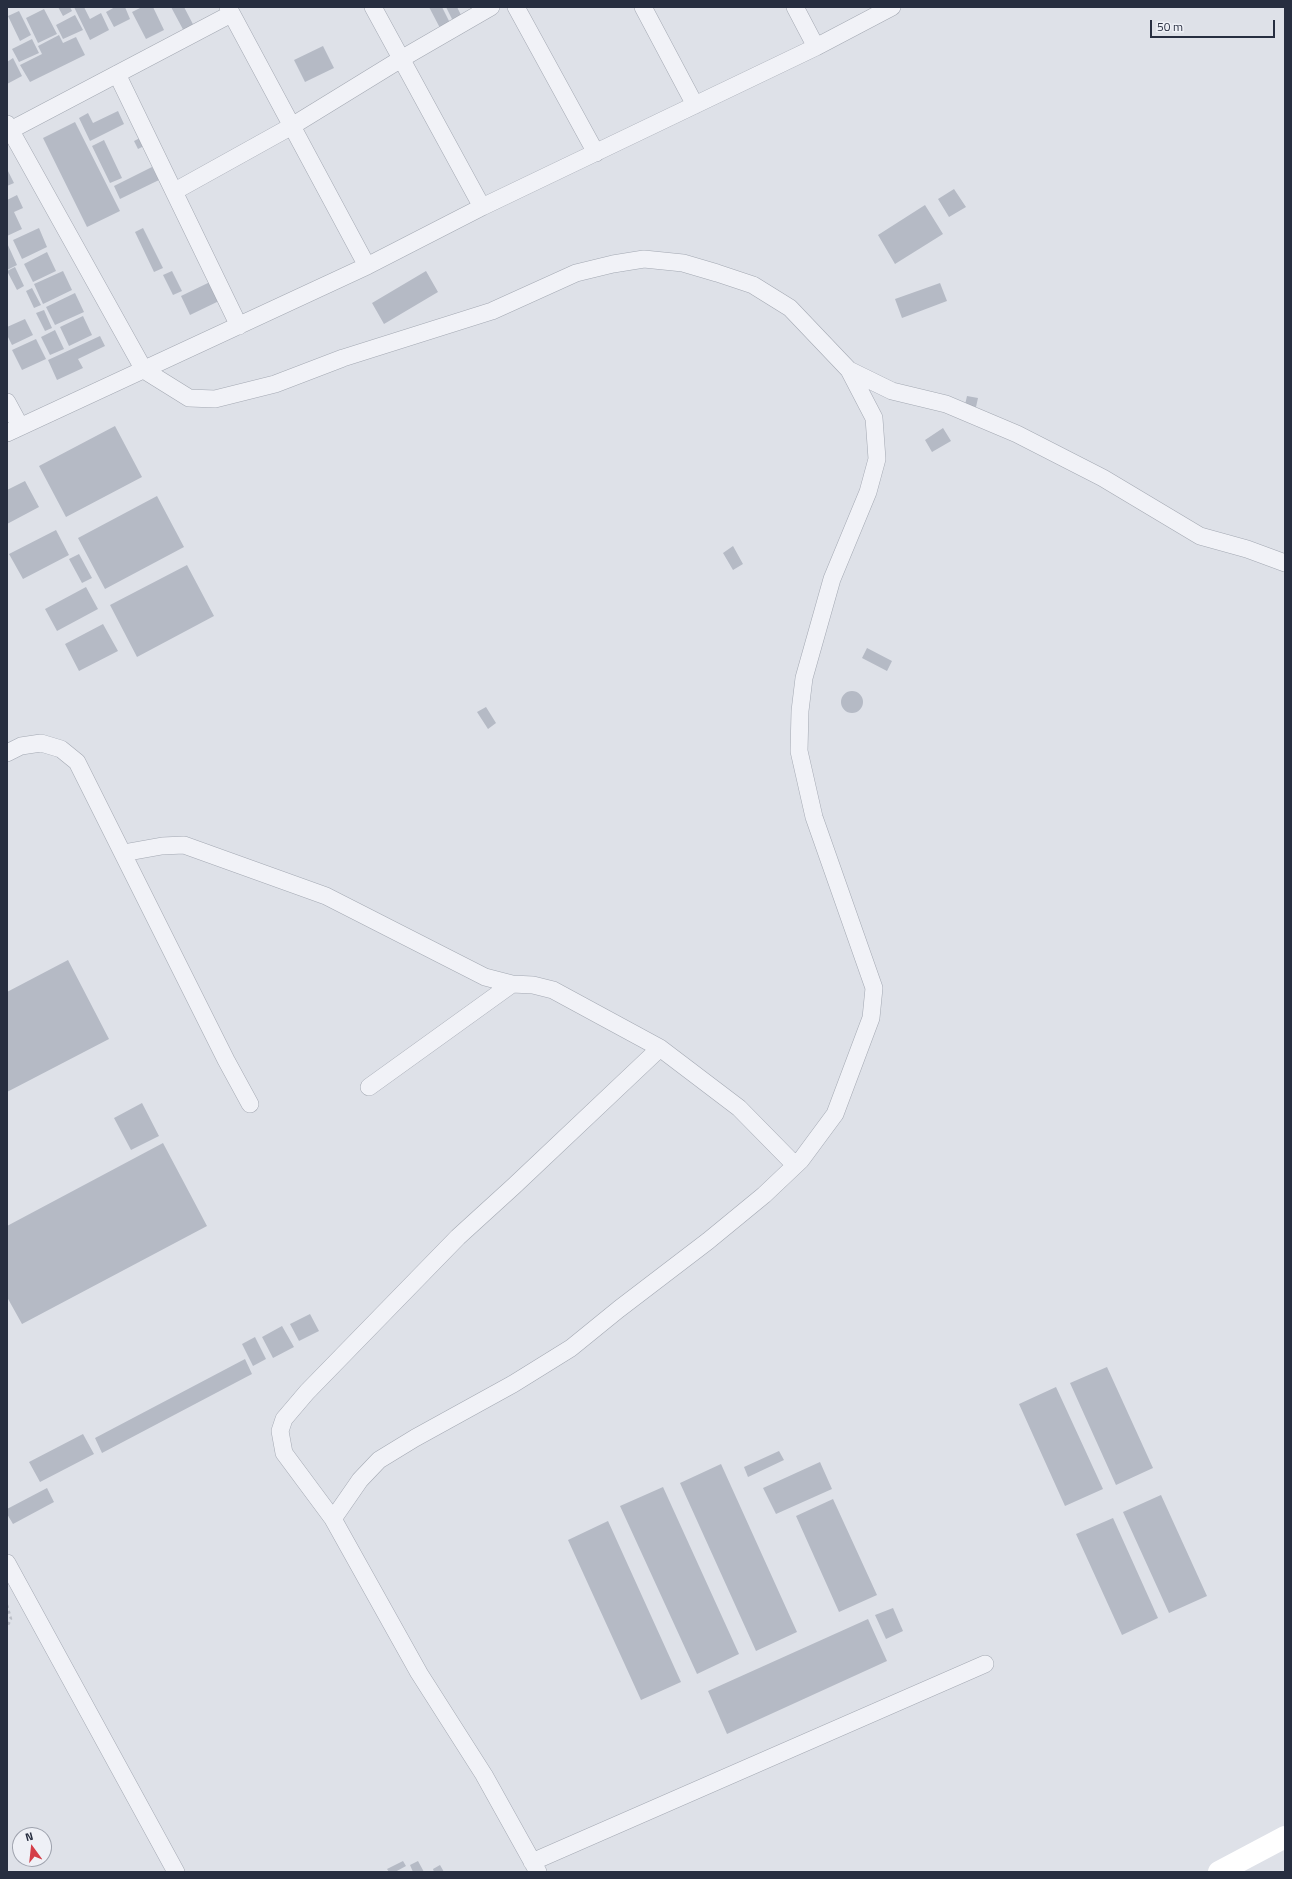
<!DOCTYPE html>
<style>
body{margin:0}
#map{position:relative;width:1292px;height:1879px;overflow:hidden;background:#dee1e8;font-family:"Titillium Web",sans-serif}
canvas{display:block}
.frame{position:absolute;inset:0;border:8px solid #272e40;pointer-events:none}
.north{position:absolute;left:12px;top:1827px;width:40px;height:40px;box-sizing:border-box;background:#eef0f6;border:1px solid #9ea2ad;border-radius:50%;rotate:345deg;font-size:11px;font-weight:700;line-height:16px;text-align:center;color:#272e40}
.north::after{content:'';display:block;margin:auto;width:14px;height:18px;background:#d43d48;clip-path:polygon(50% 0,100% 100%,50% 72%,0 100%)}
.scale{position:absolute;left:1150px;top:20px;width:125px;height:18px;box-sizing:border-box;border:2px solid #272e40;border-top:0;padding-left:5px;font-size:12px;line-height:14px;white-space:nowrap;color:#272e40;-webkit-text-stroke:3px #eef0f6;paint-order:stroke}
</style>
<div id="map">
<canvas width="1292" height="1879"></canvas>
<div class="frame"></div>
<div class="north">N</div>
<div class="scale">50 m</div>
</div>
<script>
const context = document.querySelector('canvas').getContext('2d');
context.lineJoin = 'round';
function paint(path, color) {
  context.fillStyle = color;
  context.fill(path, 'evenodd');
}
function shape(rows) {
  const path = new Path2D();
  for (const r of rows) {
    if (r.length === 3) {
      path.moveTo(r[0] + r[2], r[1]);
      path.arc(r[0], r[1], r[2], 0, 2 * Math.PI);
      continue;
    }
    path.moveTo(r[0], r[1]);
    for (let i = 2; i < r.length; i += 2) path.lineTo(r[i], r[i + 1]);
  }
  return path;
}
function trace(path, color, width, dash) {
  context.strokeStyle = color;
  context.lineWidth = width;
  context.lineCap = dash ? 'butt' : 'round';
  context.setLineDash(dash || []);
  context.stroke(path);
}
paint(shape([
 [58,7,70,7,72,11,63,16],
 [74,7,84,7,90,19,101,13,109,30,90,40],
 [115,7,125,7,130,19,114,27,106,12],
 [142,7,153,7,164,30,146,39,132,12],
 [171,7,184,7,196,30,186,35],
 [429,7,442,7,450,23,440,28],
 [446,7,457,7,463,19,454,23],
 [44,9,57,34,38,43,26,18],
 [19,11,31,35,20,41,8,16],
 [75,15,83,30,63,39,56,25],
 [59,35,63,43,76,37,85,55,30,82,20,65,42,54,38,46],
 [32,39,39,53,19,62,12,49],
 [323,46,334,68,305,82,294,60],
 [13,58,22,76,7,84,7,62],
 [118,111,124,124,90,141,79,118,88,113,93,123],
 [75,122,120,211,87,227,43,138],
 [140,138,144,146,138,149,134,141],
 [104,140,122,178,110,183,92,146],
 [152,167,159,180,120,199,114,186],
 [7,169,14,183,7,186],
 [954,189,966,207,949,217,938,199],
 [17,195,23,208,14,212,22,229,7,236,7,200],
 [925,205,943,234,895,264,878,235],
 [39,228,47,247,22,259,13,240],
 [143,228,163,268,154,272,135,232],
 [7,243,17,265,7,270],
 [47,252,56,271,33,282,24,264],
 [15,267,24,286,17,290,7,271],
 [63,271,72,290,43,304,34,284],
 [172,271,182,291,173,295,163,275],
 [426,271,438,292,384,324,372,303],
 [210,282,219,301,190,315,181,296],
 [940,283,947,301,902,318,895,299],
 [32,288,41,305,34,308,26,291],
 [75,293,84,312,55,325,46,307],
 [44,310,52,328,45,331,36,313],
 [83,316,92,335,69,346,60,327],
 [25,319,33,335,12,345,7,335,7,327],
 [55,330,64,349,50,355,41,337],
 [100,336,105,346,78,359,83,368,57,380,48,360],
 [36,339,46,359,22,370,12,350],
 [967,396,978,398,976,407,965,405],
 [115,426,142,477,66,517,39,466],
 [943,428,951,441,932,452,925,440],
 [25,481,39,507,7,524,7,490],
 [157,496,184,547,105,589,78,538],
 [56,530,69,555,23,579,9,554],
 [733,546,743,564,733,570,723,553],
 [79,554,92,578,82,583,69,559],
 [187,565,214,616,137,657,110,605],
 [86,587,98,609,57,631,45,609],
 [103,624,118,651,79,671,65,644],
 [867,648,892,661,887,671,862,658],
 [852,702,11],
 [486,707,496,723,488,729,477,712],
 [68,960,109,1039,7,1092,7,992],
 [142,1103,159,1136,131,1150,114,1118],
 [163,1143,207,1226,22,1324,7,1297,7,1226],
 [310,1314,319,1331,299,1341,290,1324],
 [282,1326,294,1347,273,1358,262,1337],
 [255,1337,266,1359,253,1366,242,1344],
 [245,1359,252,1374,102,1453,95,1438],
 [1107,1367,1153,1468,1116,1485,1070,1383],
 [1056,1387,1103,1489,1065,1506,1019,1404],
 [83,1434,94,1454,40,1482,29,1462],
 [779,1451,784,1460,748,1477,744,1467],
 [820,1462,832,1489,776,1514,763,1488],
 [721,1464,797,1632,756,1651,680,1483],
 [663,1487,739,1654,697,1674,620,1506],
 [47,1488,54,1502,13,1524,7,1514,7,1509],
 [1161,1495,1207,1596,1169,1613,1123,1512],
 [833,1499,877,1595,839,1612,796,1516],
 [1113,1518,1158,1618,1122,1635,1076,1534],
 [608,1521,681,1682,641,1700,568,1540],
 [893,1608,903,1631,886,1639,875,1615],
 [868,1619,887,1661,727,1734,708,1691],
 [403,1861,406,1866,395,1872,389,1872,387,1869],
 [418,1861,424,1872,413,1872,410,1865],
 [440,1865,444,1872,434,1872,433,1869]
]), '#b5bac5');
const street = shape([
 [228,7,367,266],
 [373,7,482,207],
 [516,7,596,153],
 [643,7,695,105],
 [795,7,816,47],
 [117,74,239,326],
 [7,124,144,370,189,398,215,399,275,384,343,358,492,311,576,273,613,264,644,259,683,263,717,273,753,285,790,308,849,370,874,418,877,459,868,492,832,579,804,678,800,711,799,751,814,817,874,988,871,1018,835,1114,801,1160,764,1195,708,1241,619,1309,571,1348,513,1384,415,1438,379,1460,360,1480,333,1519,419,1673,484,1775,538,1872],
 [7,132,231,14],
 [175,191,292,126,401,59,491,7],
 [849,370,892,391,946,404,1017,434,1103,478,1200,536,1247,549,1285,563],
 [7,402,20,426],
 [7,433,367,266,482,207,816,47,892,7],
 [7,753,21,746,41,743,61,749,77,762,226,1060,250,1104],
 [123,853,162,846,184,845,326,896,485,977,512,984,533,985,553,990,660,1048,739,1108,795,1165],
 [369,1087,512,984],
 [333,1519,284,1453,280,1431,284,1419,307,1392,458,1237,514,1186,660,1048],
 [7,1563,176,1872],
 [532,1862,985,1664]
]);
trace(street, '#a3a8b2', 18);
trace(shape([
 [7,1605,11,1619,7,1627]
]), '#bcbfc7', 2.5, [3, 3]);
trace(street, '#f1f2f7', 17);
trace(shape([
 [1219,1872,1285,1837]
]), '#fff', 22);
</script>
